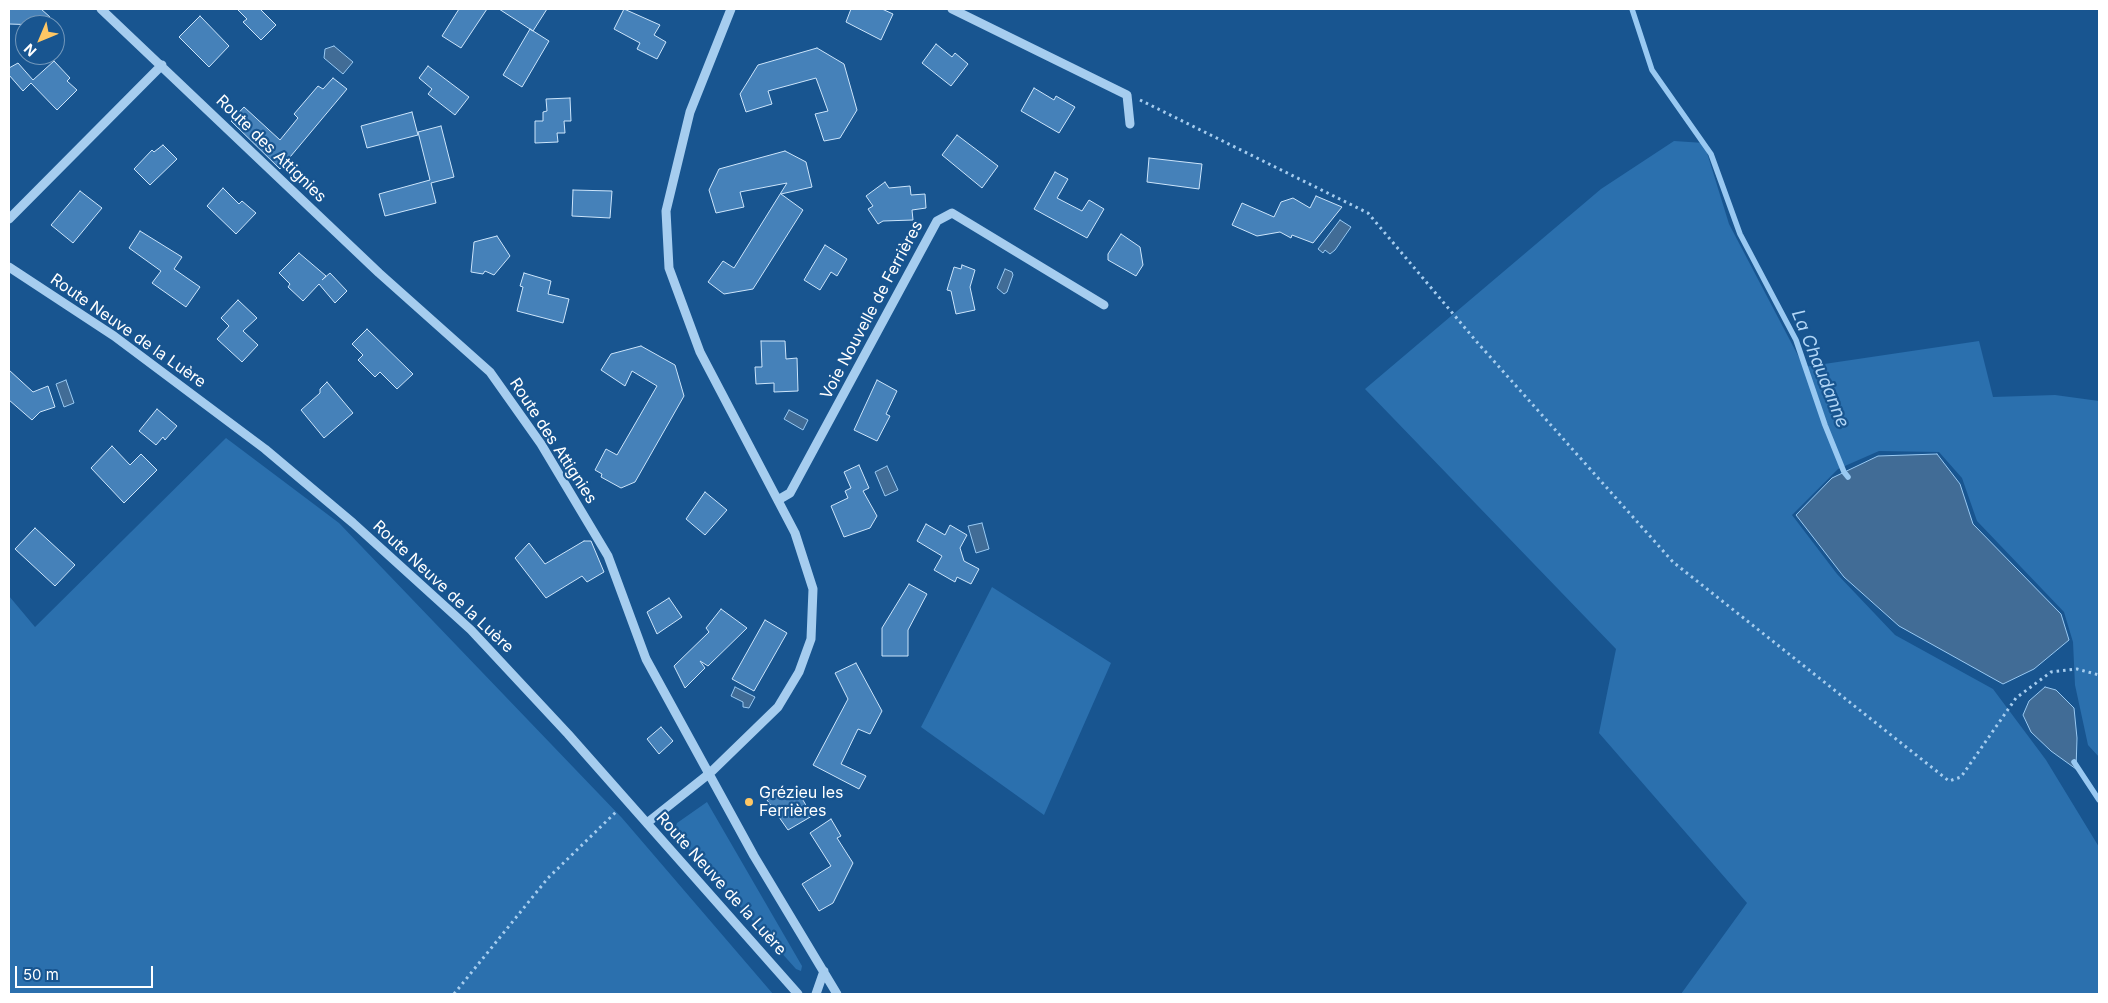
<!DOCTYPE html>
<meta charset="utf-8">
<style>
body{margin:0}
#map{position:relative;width:2108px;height:1003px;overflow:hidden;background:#185590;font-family:Inter,sans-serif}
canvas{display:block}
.frame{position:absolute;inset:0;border:10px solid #fff;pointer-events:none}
.north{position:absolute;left:15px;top:15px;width:50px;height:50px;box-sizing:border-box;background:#185590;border:1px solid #7499bc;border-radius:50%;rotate:225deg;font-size:14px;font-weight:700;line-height:20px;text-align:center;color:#fff}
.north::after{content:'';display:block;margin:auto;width:18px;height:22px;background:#ffc764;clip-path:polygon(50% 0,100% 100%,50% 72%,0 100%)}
.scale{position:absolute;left:15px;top:966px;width:138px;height:22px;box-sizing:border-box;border:2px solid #fff;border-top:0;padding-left:6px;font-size:15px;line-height:18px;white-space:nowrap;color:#fff;-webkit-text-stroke:4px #185590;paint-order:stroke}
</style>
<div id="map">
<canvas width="2108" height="1003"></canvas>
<div class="frame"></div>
<div class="north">N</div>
<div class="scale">50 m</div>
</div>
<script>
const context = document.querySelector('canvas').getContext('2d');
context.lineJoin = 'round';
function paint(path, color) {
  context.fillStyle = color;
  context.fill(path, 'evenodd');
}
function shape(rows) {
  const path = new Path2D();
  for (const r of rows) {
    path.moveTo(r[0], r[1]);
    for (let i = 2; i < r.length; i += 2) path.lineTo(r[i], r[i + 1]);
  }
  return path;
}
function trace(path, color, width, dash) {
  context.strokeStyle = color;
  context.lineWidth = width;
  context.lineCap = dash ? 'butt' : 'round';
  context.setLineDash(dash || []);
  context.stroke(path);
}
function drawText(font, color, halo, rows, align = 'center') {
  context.font = font + ' Inter,sans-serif';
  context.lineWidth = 4.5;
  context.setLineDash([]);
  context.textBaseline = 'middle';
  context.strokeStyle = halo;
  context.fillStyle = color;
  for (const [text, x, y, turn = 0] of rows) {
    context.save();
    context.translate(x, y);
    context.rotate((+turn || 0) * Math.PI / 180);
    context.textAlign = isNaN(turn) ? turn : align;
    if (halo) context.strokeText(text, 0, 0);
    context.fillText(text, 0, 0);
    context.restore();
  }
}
paint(shape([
 [1674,141,1704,143,1729,224,1804,367,1979,341,1993,397,2055,395,2099,401,2099,757,2088,745,2075,685,2073,642,2064,612,1977,521,1962,478,1939,452,1879,451,1838,469,1792,515,1837,574,1895,635,1993,689,2046,760,2099,847,2099,994,1681,994,1747,903,1599,733,1616,649,1365,389,1601,189],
 [226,438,339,523,622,818,773,994,9,994,9,596,35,627],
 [992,587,1111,663,1044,815,921,727],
 [707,802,802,966,801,971,796,969,674,833,677,823]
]), '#2b70ae');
const water = shape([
 [334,46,353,62,343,74,324,58,325,49,334,46],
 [1340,220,1351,227,1335,250,1330,254,1325,250,1323,253,1318,249,1340,220],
 [1005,269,1012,272,1013,275,1007,292,1004,294,997,288,1005,269],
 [66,380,74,403,64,407,56,384,66,380],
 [789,410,808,420,803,430,784,419,789,410],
 [1937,454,1960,484,1973,524,2061,614,2069,640,2034,669,2003,684,1899,626,1844,577,1796,515,1832,478,1878,456,1937,454],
 [887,466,898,490,885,496,875,472,887,466],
 [982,523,989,549,976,553,968,526,982,523],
 [735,687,755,697,749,708,743,707,743,702,731,696,735,687],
 [2045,687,2056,690,2074,708,2077,738,2076,769,2051,751,2031,732,2023,715,2029,701,2045,687]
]);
paint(water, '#416c96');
trace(water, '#99c9f2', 1);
trace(shape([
 [1632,9,1652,70,1711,154,1740,234,1796,340,1825,425,1844,472,1848,477],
 [2074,762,2099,800]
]), '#99c9f2', 5.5);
const building = shape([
 [9,9,41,9,50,17,40,25,9,24,9,9],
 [237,9,260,9,276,25,261,40,243,22,247,19,237,9],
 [459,9,487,9,461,48,442,36,459,9],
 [499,9,547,9,533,31,499,9],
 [624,9,660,25,654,35,666,42,657,59,637,49,640,43,614,29,624,9],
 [851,9,882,9,893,14,881,40,846,22,851,9],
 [200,16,229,46,209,67,179,37,200,16],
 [530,29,549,41,522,87,503,75,530,29],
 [936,44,952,57,955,53,968,64,951,86,922,63,936,44],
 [817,48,844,64,857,110,840,138,824,141,815,114,828,111,816,78,768,91,772,104,746,112,740,94,758,65,817,48],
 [54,61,70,78,67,81,77,90,57,110,31,83,23,91,9,75,9,68,18,63,33,80,54,61],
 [428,66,469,97,455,115,428,94,432,89,419,78,428,66],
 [333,78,347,89,280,169,231,121,244,107,280,140,298,118,294,114,318,86,323,89,333,78],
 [1034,88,1054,100,1056,96,1075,107,1059,133,1021,111,1034,88],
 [570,98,571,121,564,121,565,133,557,133,558,142,535,143,535,121,543,121,543,112,547,111,546,99,570,98],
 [412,112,418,135,367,148,361,126,412,112],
 [441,126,454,177,431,183,436,203,385,216,379,194,430,180,418,132,441,126],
 [957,135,998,166,982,188,942,155,957,135],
 [163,145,177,159,150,185,134,169,152,150,154,152,163,145],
 [785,151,806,162,812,187,781,194,803,210,753,289,724,294,708,282,723,261,734,268,787,183,740,192,744,207,716,213,709,190,719,169,785,151],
 [1149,158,1202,164,1199,189,1147,182,1149,158],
 [1055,172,1068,179,1057,198,1082,211,1089,200,1104,209,1087,238,1034,209,1055,172],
 [885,182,889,188,910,186,911,195,925,194,926,208,912,210,913,220,883,221,878,224,868,209,873,206,866,196,885,182],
 [223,188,239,204,242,201,256,213,236,234,207,206,223,188],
 [573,190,612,191,610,218,572,216,573,190],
 [80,191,102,208,73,243,51,225,80,191],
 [1316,196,1342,207,1313,243,1292,235,1291,238,1280,232,1257,236,1232,225,1242,203,1274,217,1281,202,1293,198,1310,208,1316,196],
 [140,231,182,257,174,269,200,287,186,307,152,283,161,271,129,248,140,231],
 [1121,234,1140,247,1143,265,1136,276,1108,260,1108,254,1121,234],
 [497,236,510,256,494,275,485,271,483,274,471,272,474,242,497,236],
 [825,245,847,259,837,276,831,272,820,290,804,280,825,245],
 [299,253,326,276,322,280,330,273,347,291,335,303,319,284,303,301,288,287,290,284,279,273,299,253],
 [962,265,975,270,970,287,975,310,956,314,951,291,947,290,954,267,961,269,962,265],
 [524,273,551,281,548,294,569,299,563,323,517,311,523,287,520,286,524,273],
 [238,300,257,318,243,331,258,345,242,362,217,339,229,326,221,318,238,300],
 [367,329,413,374,397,389,380,372,375,377,358,360,363,355,352,344,367,329],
 [761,341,785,341,786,359,797,358,798,391,774,392,774,383,756,384,755,367,762,367,761,341],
 [641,346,675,365,684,396,635,482,621,488,601,477,602,474,595,470,606,449,617,455,657,386,632,371,625,386,601,370,611,354,641,346],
 [9,370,33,392,48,386,55,407,40,412,32,420,9,400,9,370],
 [877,380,897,391,886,414,890,416,877,441,854,430,877,380],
 [327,382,353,413,324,438,301,410,320,393,320,389,327,382],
 [157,409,177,426,165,440,163,437,156,445,139,431,157,409],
 [112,446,130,465,141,454,157,470,124,503,91,468,112,446],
 [859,465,869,488,863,491,877,516,870,528,844,537,831,506,848,498,845,491,851,488,844,472,859,465],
 [705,492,727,510,705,535,686,519,705,492],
 [926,524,945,535,950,525,967,535,960,548,964,561,979,569,971,584,957,577,955,582,934,570,942,556,917,541,926,524],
 [35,528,75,565,55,586,15,549,35,528],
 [584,541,591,541,604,572,587,582,582,576,546,598,515,558,529,543,545,564,584,541],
 [909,584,927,594,908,630,908,656,882,656,882,628,909,584],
 [669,598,682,617,657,634,647,612,669,598],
 [721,609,747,628,708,666,700,661,705,668,685,688,674,666,709,632,706,628,721,609],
 [765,620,787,633,754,691,732,679,765,620],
 [856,663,882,711,870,734,858,729,841,764,866,776,859,789,813,765,848,699,835,673,856,663],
 [661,727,673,741,659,754,647,739,661,727],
 [784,789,790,789,796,799,799,793,812,816,788,830,767,800,784,789],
 [831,819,841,836,837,838,853,863,833,903,819,911,802,884,831,866,810,833,831,819]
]);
paint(building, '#4581b9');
trace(building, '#cce5fb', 1);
trace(shape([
 [1140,100,1368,213,1476,341,1673,562,1949,781,1961,777,2016,698,2051,672,2077,669,2099,675],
 [454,994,548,878,618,810]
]), '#a6cdef', 3, [2.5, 4]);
trace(shape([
 [101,9,379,273,490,372,541,444,608,556,646,659,754,856,837,994],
 [952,9,1127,95,1130,124],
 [9,219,162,65],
 [9,267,114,336,265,449,353,523,471,630,568,734,798,994],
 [778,500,790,493,937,221,952,213,1104,305],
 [647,823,710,773,778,707,799,672,811,639,813,589,795,533,700,352,669,268,666,211,690,112,731,9],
 [816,994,824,971]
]), '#a6cdef', 9);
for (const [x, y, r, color] of [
 [749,802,5,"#ffc764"]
]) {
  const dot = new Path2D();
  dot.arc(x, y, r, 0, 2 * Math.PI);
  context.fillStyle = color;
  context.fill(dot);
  trace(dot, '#185590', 2);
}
drawText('16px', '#fff', '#185590', [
 ["Route des Attignies",271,149,44],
 ["Voie Nouvelle de Ferrières",872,310,-62],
 ["Route Neuve de la Luère",128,331,35],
 ["Route des Attignies",553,441,57],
 ["Route Neuve de la Luère",443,587,43],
 ["Route Neuve de la Luère",721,884,48]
]);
drawText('16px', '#fff', '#185590', [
 ["Grézieu les",759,793],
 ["Ferrières",759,811]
], 'left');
drawText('italic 18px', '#b2d6f6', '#185590', [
 ["La Chaudanne",1820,369,68]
]);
</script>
